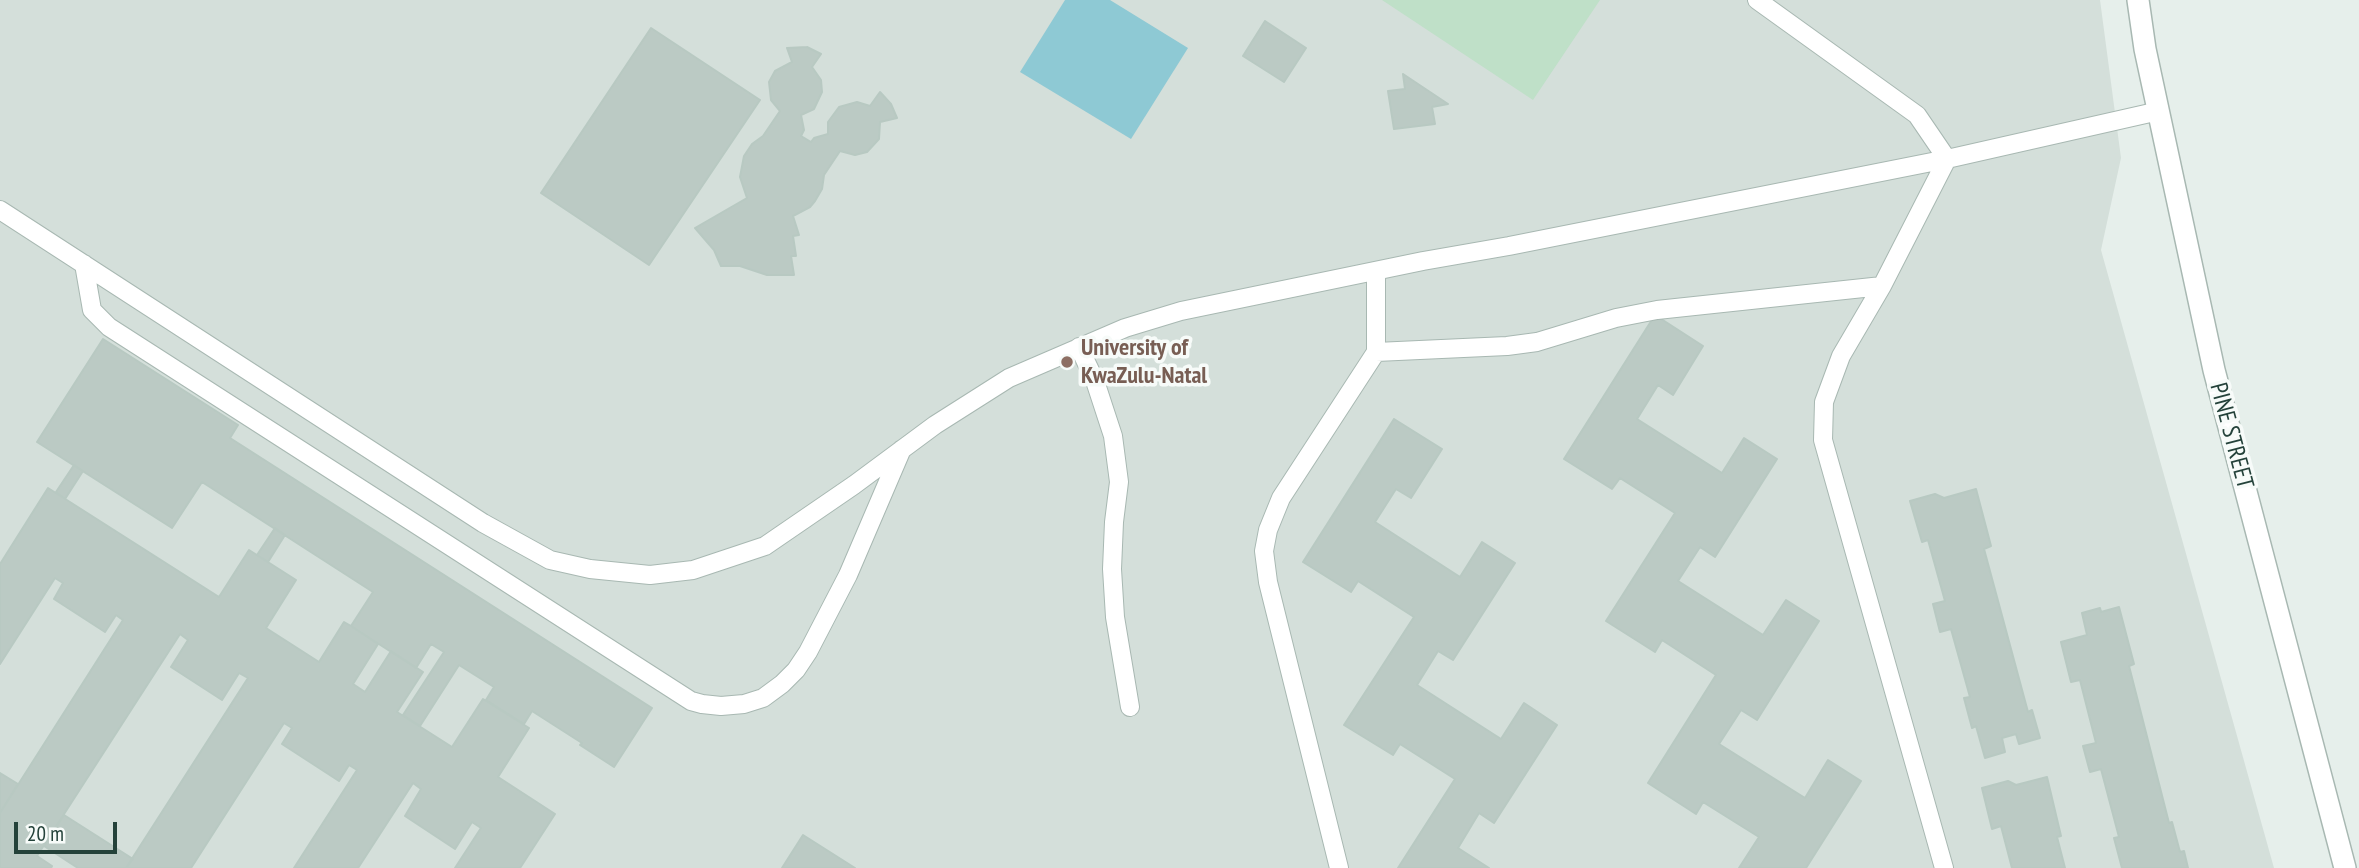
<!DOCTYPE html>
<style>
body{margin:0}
#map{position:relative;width:2359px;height:868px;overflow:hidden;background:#e6efeb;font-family:"PT Sans Narrow",sans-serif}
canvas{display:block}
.scale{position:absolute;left:14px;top:822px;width:103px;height:32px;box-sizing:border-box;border:4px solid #24423a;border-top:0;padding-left:9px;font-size:21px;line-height:24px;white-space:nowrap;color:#24423a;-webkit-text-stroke:5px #f7fbf9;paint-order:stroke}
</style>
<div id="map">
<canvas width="2359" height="868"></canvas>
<div class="scale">20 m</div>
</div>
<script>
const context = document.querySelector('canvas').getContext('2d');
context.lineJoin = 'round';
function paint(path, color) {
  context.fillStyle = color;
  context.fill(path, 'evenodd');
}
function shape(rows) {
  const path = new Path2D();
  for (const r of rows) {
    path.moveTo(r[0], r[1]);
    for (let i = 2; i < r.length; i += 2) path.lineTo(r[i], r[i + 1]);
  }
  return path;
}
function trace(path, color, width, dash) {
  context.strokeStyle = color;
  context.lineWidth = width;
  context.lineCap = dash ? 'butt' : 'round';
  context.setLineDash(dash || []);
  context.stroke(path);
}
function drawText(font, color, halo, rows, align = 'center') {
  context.font = font + ' "PT Sans Narrow",sans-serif';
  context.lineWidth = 7;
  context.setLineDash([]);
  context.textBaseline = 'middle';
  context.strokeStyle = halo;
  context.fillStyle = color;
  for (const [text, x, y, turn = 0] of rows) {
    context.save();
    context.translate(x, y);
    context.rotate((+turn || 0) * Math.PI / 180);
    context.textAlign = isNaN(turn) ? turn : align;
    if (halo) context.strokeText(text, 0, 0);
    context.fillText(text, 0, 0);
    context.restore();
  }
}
paint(shape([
 [0,0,2100,0,2121,158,2101,250,2274,868,0,868]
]), '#d4dfda');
paint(shape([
 [1382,0,1600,0,1533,100]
]), '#bfe0c8');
paint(shape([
 [1065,0,1110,0,1188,48,1131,139,1020,72]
]), '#8ec9d4');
const building = shape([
 [1265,21,1306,48,1284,82,1243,56,1265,21],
 [651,28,760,100,649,265,541,193,651,28],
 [807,47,821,54,812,67,821,80,822,92,814,109,801,115,804,130,801,136,811,142,814,138,828,134,828,122,839,107,857,102,870,106,880,92,891,104,897,118,880,122,879,139,867,152,855,155,840,151,824,175,822,189,815,201,810,207,793,216,799,235,793,236,796,256,791,256,794,275,767,275,740,266,721,266,714,250,695,228,747,198,740,177,744,156,752,144,763,136,780,111,771,100,769,82,775,71,792,62,787,48,807,47],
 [1403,74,1448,104,1432,107,1435,124,1394,129,1388,91,1405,89,1403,74],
 [1655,315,1703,346,1673,395,1658,385,1637,419,1722,473,1744,438,1777,459,1715,557,1700,547,1678,581,1763,635,1786,600,1819,621,1757,720,1741,710,1719,744,1805,798,1828,760,1861,781,1806,868,1739,868,1759,837,1703,802,1696,814,1648,783,1716,675,1662,640,1655,652,1606,621,1675,513,1620,478,1612,489,1564,459,1655,315],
 [103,339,238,425,230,438,652,708,614,767,580,745,582,743,532,711,524,724,486,700,494,687,459,665,420,726,403,715,444,652,431,644,416,668,351,626,373,592,202,482,172,528,37,442,103,339],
 [1394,419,1442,449,1411,498,1396,489,1375,522,1460,577,1482,542,1515,563,1453,660,1438,651,1417,685,1501,739,1524,703,1557,725,1494,823,1479,813,1458,848,1489,868,1398,868,1455,779,1400,744,1393,755,1344,725,1414,617,1358,581,1351,592,1303,562,1394,419],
 [74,465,83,471,65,499,56,492,74,465],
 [48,488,219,597,249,550,296,580,266,628,319,662,344,622,351,626,378,644,353,684,365,692,391,651,423,672,397,712,452,747,483,699,529,728,498,777,555,814,520,868,455,868,481,828,472,822,455,849,405,816,421,789,413,783,358,868,294,868,357,770,349,765,339,781,282,744,292,728,284,723,191,868,126,868,248,678,239,673,222,700,171,667,188,640,180,634,37,856,52,866,51,868,0,868,0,813,123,620,116,615,105,632,54,599,63,583,55,578,0,664,0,564,48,488],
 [1976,489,1991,546,1984,549,2028,712,2032,710,2040,738,2019,744,2016,734,2002,738,2005,752,1985,758,1976,726,1972,728,1964,698,1970,697,1951,629,1940,632,1933,604,1945,601,1928,540,1922,542,1910,501,1935,494,1944,498,1976,489],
 [275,528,285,535,268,562,257,555,275,528],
 [2119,607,2134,664,2129,666,2169,823,2172,822,2180,852,2184,851,2188,868,2122,868,2114,838,2119,837,2101,769,2090,772,2083,746,2096,743,2080,680,2071,682,2061,642,2087,635,2082,613,2100,608,2101,612,2119,607],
 [0,773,18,784,0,813,0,773],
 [2047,777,2061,836,2057,837,2065,868,2012,868,2001,826,1992,829,1982,788,2008,781,2016,785,2047,777],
 [64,815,133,859,126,868,78,868,44,846,64,815],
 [803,835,855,868,782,868,803,835]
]);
paint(building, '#bbcac4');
trace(building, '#b8c9c2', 2);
const lane = shape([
 [1757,0,1917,115,1947,159,1882,286,1841,356,1824,402,1823,440,1944,868],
 [0,210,483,523,550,560,590,569,650,575,693,570,765,546,854,485,935,425,1009,378,1125,328,1181,311,1423,261,1509,246,1947,159,2159,111],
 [84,264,92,310,109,327,691,701,702,704,721,706,744,704,763,698,782,684,796,670,808,652,848,575,902,449],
 [1079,347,1095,381,1113,436,1119,482,1114,522,1112,569,1115,617,1130,707],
 [1376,352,1507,346,1537,342,1616,318,1657,310,1882,286],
 [1339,868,1268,582,1264,551,1268,530,1281,498,1376,352,1376,271]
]);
const street = shape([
 [2138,0,2145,49,2214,370,2345,868]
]);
trace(lane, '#a8b8b2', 20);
trace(street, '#a8b8b2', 24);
trace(lane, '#fff', 18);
trace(street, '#fff', 21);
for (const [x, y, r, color] of [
 [1067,362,7,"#8d6e63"]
]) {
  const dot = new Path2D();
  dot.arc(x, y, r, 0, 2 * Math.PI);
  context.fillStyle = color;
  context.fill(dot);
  trace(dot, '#f7fbf9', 2.5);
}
drawText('bold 24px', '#785e54', '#f7fbf9', [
 ["University of",1081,348],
 ["KwaZulu-Natal",1081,376]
], 'left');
drawText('24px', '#24423a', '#f7fbf9', [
 ["PINE STREET",2231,436,75]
]);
</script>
